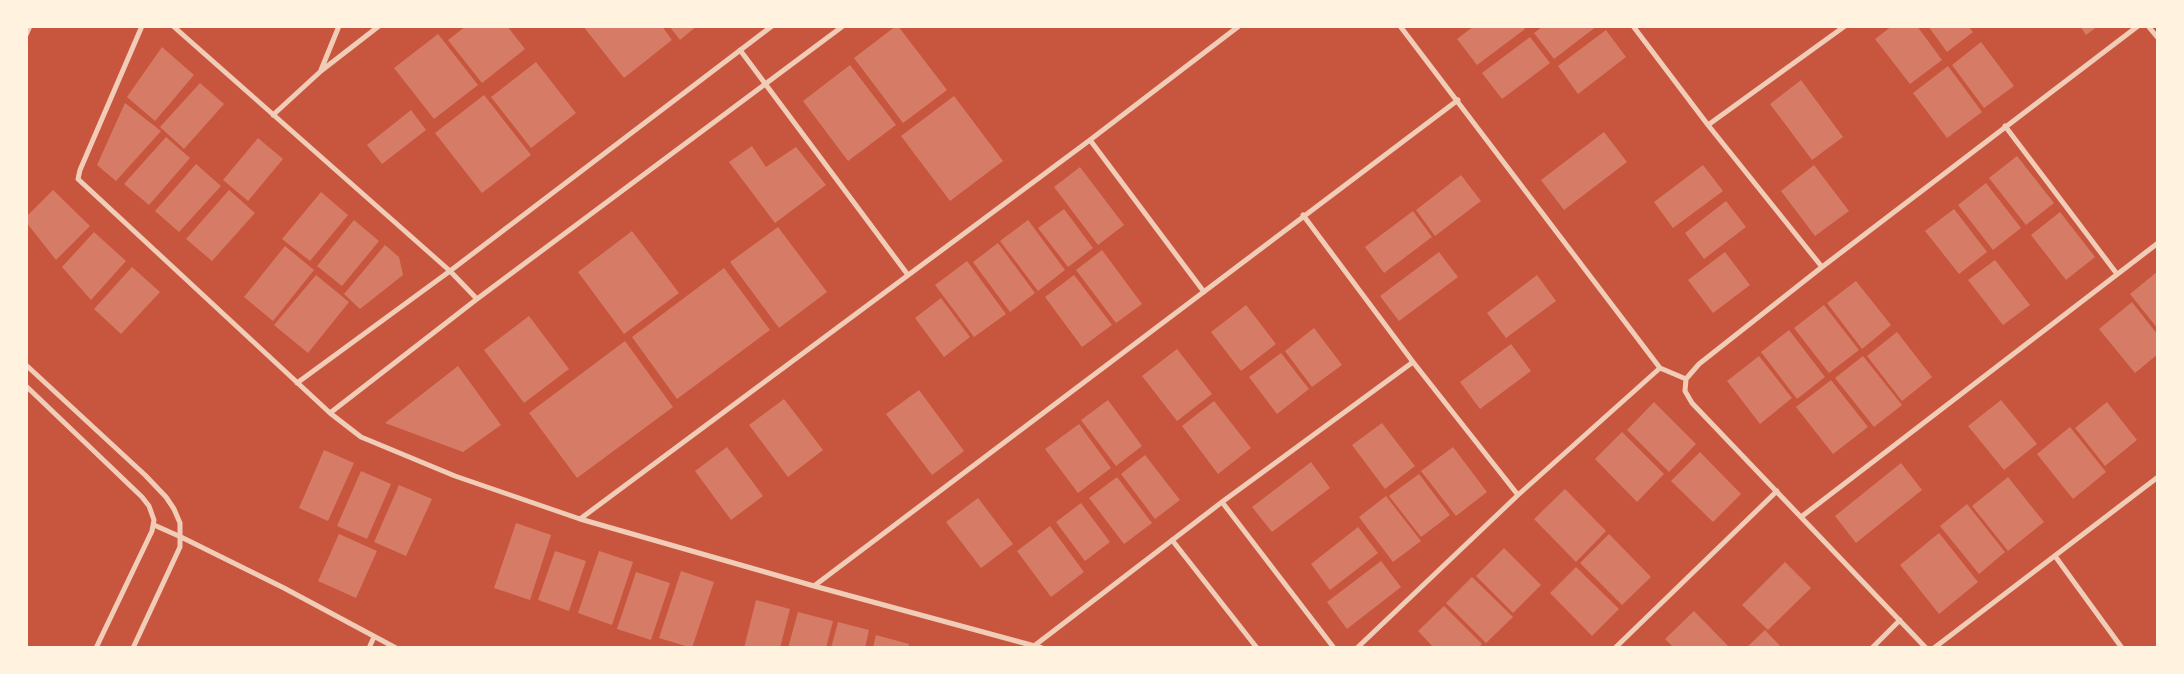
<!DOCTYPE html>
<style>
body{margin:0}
#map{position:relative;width:2184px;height:674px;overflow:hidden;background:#c8553d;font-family:"Public Sans",sans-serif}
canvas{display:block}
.frame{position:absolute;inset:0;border:28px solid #fff3e0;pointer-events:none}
</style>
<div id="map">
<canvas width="2184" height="674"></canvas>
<div class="frame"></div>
</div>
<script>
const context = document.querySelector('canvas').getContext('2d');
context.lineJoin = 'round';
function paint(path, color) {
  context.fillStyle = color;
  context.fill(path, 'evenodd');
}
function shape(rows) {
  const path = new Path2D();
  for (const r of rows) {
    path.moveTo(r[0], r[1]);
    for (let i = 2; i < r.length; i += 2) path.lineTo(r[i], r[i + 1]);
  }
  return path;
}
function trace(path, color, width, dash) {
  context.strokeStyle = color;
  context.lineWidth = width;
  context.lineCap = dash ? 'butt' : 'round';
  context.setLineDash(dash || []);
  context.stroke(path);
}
paint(shape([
 [466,26,507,26,525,49,482,83,448,40],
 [583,26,662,26,672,40,624,78],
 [669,26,697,26,680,40],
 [896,26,898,26,947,90,903,123,854,58],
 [1474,26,1523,26,1525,29,1477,65,1457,39],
 [1543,26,1597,26,1554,59,1534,33],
 [1892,26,1917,26,1942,60,1910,84,1875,39],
 [1928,26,1968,26,1973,32,1947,52],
 [2080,26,2098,26,2086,35],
 [1606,30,1626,57,1578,94,1558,66],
 [438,34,478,85,434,119,394,68],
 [1530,37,1550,63,1502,99,1482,73],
 [1981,42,2014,86,1984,108,1952,65],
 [162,47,194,75,155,121,127,97],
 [536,62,576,113,531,148,491,97],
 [850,65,896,125,848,161,803,101],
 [1948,66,1982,112,1947,138,1913,93],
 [1801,80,1843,137,1812,160,1770,104],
 [200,83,224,104,184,149,160,127],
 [484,95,531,155,482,193,435,133],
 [954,96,1003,161,950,201,901,136],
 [125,103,161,131,116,181,97,165],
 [411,110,426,130,382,164,367,145],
 [1604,132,1627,162,1564,210,1541,180],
 [166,137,190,158,149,205,124,184],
 [258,138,283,159,248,201,223,180],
 [752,146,766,167,796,147,826,185,775,223,729,162],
 [2017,156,2054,203,2026,225,1989,178],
 [196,164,221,186,179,232,155,211],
 [1703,165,1723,191,1673,228,1654,202],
 [1814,165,1849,211,1815,236,1781,191],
 [1080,167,1124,225,1098,245,1054,187],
 [1461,175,1481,201,1435,236,1416,210],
 [1986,183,2021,228,1993,250,1958,205],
 [53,190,90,226,56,260,26,222,26,217],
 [229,190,255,213,212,261,186,239],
 [321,192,348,215,310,261,282,239],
 [1726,201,1746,227,1704,259,1685,233],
 [1064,209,1093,248,1068,267,1038,228],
 [1954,209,1987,252,1959,274,1925,231],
 [1413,211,1432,237,1384,273,1365,247],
 [2060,212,2095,257,2066,280,2031,235],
 [354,220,379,241,342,286,317,266],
 [1028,220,1065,270,1038,291,1000,241],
 [778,227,827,292,779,328,730,262],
 [632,231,679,293,624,334,578,272],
 [94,232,126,261,91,300,62,267],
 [998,243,1035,293,1010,312,973,262],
 [385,245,399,257,403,275,360,309,344,294],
 [285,246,314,270,273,321,244,297],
 [1102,250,1142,304,1116,323,1076,270],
 [1439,252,1458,277,1399,321,1380,296],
 [1725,252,1750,285,1713,313,1688,280],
 [1995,260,2030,305,2003,325,1968,280],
 [967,261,1006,314,974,337,935,285],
 [132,267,160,292,121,334,94,309],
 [724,268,770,330,677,399,632,337],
 [2158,271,2158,329,2130,294],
 [316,275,349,302,308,353,274,325],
 [1074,275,1112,325,1082,347,1045,297],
 [1537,275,1556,301,1506,338,1487,313],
 [1856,281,1891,325,1862,349,1827,303],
 [941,298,970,337,944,357,915,318],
 [2132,302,2158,335,2158,354,2135,373,2099,329],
 [1246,305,1276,344,1241,371,1211,332],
 [1824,305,1859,350,1829,373,1794,328],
 [529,316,569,369,524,403,484,350],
 [1314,328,1342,365,1312,387,1285,351],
 [1789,330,1825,377,1797,399,1761,352],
 [1897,332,1932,377,1902,401,1867,356],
 [625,341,673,407,577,478,529,413],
 [1511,344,1531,371,1480,409,1460,382],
 [1177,349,1212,394,1177,421,1142,376],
 [1281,353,1309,389,1277,414,1249,377],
 [1759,356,1792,398,1760,424,1727,381],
 [1863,356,1902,405,1874,427,1835,378],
 [458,366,501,425,463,452,385,423],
 [1831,380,1868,427,1833,454,1796,407],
 [919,390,964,451,932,475,886,414],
 [784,399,823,450,788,477,749,425],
 [1108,400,1142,446,1116,466,1081,420],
 [2001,400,2037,444,2004,470,1968,426],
 [1214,401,1251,448,1218,474,1182,426],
 [1654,402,1696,444,1669,472,1627,430],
 [2107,402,2137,440,2105,466,2075,428],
 [1382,423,1415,466,1385,489,1352,445],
 [1079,424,1111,468,1078,493,1045,449],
 [2070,427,2106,472,2073,499,2037,454],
 [1622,432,1664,474,1637,502,1595,459],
 [727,447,763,496,731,520,695,471],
 [1453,447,1487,492,1456,516,1421,471],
 [324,450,354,463,328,521,299,508],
 [1700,452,1741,494,1713,522,1671,481],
 [1145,455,1180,500,1155,519,1121,474],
 [1311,462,1330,488,1272,532,1252,507],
 [1901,463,1922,490,1856,543,1835,516],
 [361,471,391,484,367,539,337,526],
 [1419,474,1450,515,1421,537,1389,496],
 [1117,477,1152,523,1124,544,1089,498],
 [2008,477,2044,522,2008,551,1972,506],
 [399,485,432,499,406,556,374,542],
 [1565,489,1606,531,1576,562,1534,519],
 [1386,496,1421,541,1393,562,1359,517],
 [978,498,1013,544,981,568,946,522],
 [1081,503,1110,542,1085,561,1056,522],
 [1967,504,2005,552,1979,574,1940,526],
 [516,523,551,535,530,600,494,588],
 [1050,526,1084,572,1051,597,1017,551],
 [1358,527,1378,553,1330,590,1311,564],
 [1939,533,1978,582,1939,614,1900,565],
 [339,534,377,551,356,598,318,581],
 [1609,534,1651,577,1622,605,1580,563],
 [1504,548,1541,585,1513,613,1476,576],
 [555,551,586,561,569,611,538,600],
 [599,551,633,562,612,625,578,613],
 [1381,561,1401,587,1347,629,1327,602],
 [1785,562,1811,588,1768,630,1742,605],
 [1576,567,1619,609,1592,636,1550,593],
 [681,571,714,582,692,648,659,638],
 [636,572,670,583,651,640,617,629],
 [1472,577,1513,617,1486,643,1446,603],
 [756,600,790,609,780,648,744,648],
 [1444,606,1482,644,1478,648,1434,648,1418,631],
 [1694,611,1730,648,1674,648,1665,639],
 [798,612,833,621,826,648,788,648],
 [838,622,869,630,865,648,831,648],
 [1765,630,1782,648,1746,648],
 [876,635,909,644,908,648,873,648]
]), '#d67c66');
trace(shape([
 [142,26,80,170,78,179,330,413,361,437,455,476,580,519,814,586,1042,648],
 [173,26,450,271,477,299],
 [1400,26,1660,368,1686,379,1685,391,1692,403,1926,648],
 [1633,26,1708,125,1822,267],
 [2148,26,2158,38],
 [26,35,30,26],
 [740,50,908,275],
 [321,70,339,26],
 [273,115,321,71,379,26],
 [1708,125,1845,26],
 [2005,126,2117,274],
 [1090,140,1204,292],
 [1303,215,1413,362,1518,495],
 [26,365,145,475,166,497,174,509,180,523,180,547,133,648],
 [1686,379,1699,364,1822,267,2138,26],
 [297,383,450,271,772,26],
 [26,386,142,497,149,506,154,520,152,531,96,648],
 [330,413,477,299,843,26],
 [1222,502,1334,648],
 [1801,517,2158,243],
 [580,519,1090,140,1239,26],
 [154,525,181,537,284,588,396,648],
 [1172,540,1257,648],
 [2055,556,2122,648],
 [814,586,1458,100],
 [1034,646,1222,502,1413,362],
 [369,648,374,637],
 [1357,648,1518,495,1660,368],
 [1615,648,1777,491],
 [1872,648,1900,620],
 [1934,648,2158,477]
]), '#f1ccb7', 5);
</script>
